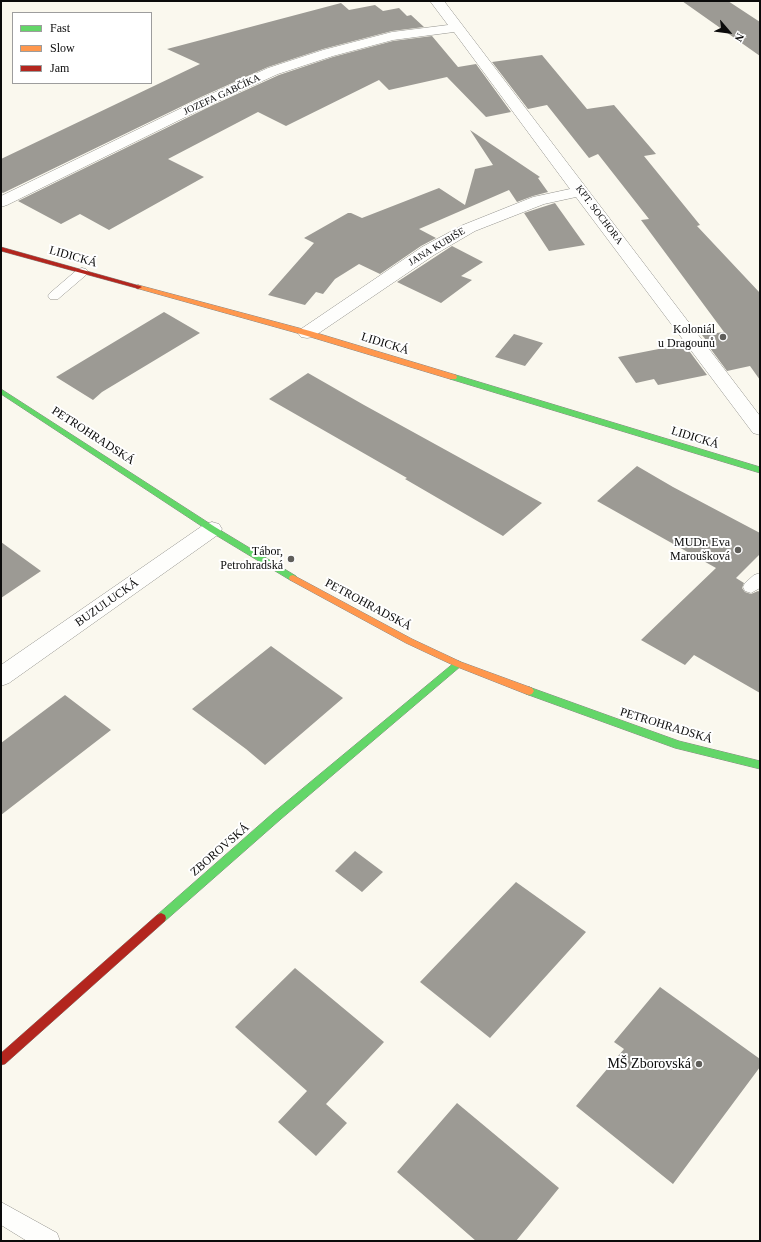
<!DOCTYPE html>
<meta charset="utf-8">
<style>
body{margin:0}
#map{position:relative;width:761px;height:1242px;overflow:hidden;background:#faf8ee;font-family:Georgia,serif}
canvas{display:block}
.frame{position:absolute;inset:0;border:2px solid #0b0b0b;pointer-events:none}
.legend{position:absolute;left:12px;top:12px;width:140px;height:72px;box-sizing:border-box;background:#fff;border:1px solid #9d9d9d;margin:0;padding:5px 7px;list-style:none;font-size:12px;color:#0b0b0b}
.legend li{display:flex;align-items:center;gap:8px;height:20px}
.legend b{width:20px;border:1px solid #9d9d9d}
.north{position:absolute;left:709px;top:12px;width:40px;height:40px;-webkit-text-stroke:3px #fff;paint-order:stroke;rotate:118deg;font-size:11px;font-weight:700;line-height:16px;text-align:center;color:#0b0b0b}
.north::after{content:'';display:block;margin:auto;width:14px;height:18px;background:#0b0b0b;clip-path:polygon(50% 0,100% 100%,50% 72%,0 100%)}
</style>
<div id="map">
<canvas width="761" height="1242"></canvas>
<div class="frame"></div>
<ul class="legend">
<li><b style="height:5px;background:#63d668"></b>Fast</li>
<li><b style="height:5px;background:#ff974d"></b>Slow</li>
<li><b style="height:5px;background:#b3261e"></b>Jam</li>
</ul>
<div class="north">N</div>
</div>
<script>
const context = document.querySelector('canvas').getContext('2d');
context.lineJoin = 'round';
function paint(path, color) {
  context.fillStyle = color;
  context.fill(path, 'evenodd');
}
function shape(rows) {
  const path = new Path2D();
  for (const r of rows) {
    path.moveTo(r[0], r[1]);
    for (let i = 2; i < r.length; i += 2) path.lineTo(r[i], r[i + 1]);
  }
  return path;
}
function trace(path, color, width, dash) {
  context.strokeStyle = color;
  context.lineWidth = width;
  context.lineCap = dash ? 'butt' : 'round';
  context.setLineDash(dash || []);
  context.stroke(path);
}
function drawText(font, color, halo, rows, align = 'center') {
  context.font = font + ' Georgia,serif';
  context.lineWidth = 4;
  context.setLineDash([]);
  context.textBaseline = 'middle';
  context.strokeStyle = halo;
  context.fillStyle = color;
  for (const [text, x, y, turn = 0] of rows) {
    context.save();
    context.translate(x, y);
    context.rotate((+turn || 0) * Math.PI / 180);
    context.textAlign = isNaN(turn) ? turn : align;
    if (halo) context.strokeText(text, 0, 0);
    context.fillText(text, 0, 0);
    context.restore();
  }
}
paint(shape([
 [682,1,728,1,760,22,760,56],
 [341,3,349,10,375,5,383,11,399,8,407,16,411,15,424,27,392,31,323,49,268,67,201,97,3,193,1,192,1,159,200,64,167,49],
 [432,36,458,67,476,64,511,112,486,117,447,77,389,90,379,80,286,126,258,112,168,159,204,177,109,230,80,214,61,224,18,201,213,105,279,75,333,57,393,41],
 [542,55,587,109,614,105,656,154,644,156,700,225,697,226,760,293,760,380,750,366,727,371,704,340,706,340,702,335,724,332,641,220,649,219,598,154,589,158,547,105,528,109,492,62],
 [470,130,540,177,538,178,548,192,533,196,517,202,509,190,419,229,436,238,421,246,380,274,359,264,335,279,323,294,316,292,305,305,268,295,314,243,304,238,348,213,351,213,362,218,439,188,465,205,475,169,493,165],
 [555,203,585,245,549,251,524,213],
 [452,246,483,262,461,276,472,280,441,303,397,282],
 [164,312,200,333,102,392,93,400,56,377],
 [514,334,543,343,525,366,495,357],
 [684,344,707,375,658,385,654,379,636,383,618,357],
 [308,373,364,405,542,503,503,536,405,479,407,478,269,399],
 [637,466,673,487,760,533,760,554,736,578,744,583,742,588,745,592,751,594,758,591,760,592,760,693,694,655,685,665,641,640,716,568,597,501],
 [1,542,41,571,1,598],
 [271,646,343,698,265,765,246,749,192,709],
 [65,695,111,730,1,815,1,743],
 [355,851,383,872,362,892,335,871],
 [516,882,586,932,490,1038,420,982],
 [295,968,384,1042,326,1104,347,1123,316,1156,278,1122,307,1091,235,1027],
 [660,987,760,1059,760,1067,673,1184,576,1106,624,1049,614,1042],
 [457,1103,559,1188,516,1241,476,1241,397,1172]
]), '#9c9a94');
const lane = shape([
 [82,268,86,269,88,272,86,275,58,299,50,299,48,296,50,293,78,269,82,268],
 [760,573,760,588,751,593,745,591,743,587,745,583,754,575,760,573],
 [1,1202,57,1233,60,1241,27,1241,1,1225,1,1202]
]);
const street = shape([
 [430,1,444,1,760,416,760,435,753,433,576,197,544,204,475,231,434,255,313,337,307,338,301,337,298,333,301,329,422,247,463,225,533,197,570,189,454,32,393,40,333,56,278,74,212,104,7,205,1,207,1,196,202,98,268,68,323,50,392,32,448,25,430,1],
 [212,522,219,524,222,529,219,534,9,683,1,686,1,665,205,524,212,522]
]);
const fast = shape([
 [450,375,456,375,760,467,760,473,450,379,450,375],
 [1,389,215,527,296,576,297,578,296,580,290,580,209,531,1,394,1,389],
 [458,661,461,662,463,664,461,666,281,819,165,921,161,923,157,921,156,918,157,915,273,813,455,662,458,661],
 [529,687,679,741,760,761,760,769,675,748,526,694,524,691,526,688,529,687]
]);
const slow = shape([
 [138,285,310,331,456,375,457,377,456,379,450,379,304,335,136,288,136,286,138,285],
 [293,575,412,639,461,662,532,688,534,691,532,694,529,695,526,694,455,666,406,643,290,580,289,578,290,576,293,575]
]);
const jam = shape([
 [1,247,140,286,142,287,138,289,136,288,1,251,1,247],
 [161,913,165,915,166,918,165,921,5,1064,1,1065,1,1053,157,915,161,913]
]);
trace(lane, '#93928d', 1);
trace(street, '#93928d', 1);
trace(fast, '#898884', 1);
trace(slow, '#898884', 1);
trace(jam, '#898884', 1);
paint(lane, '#fefefc');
paint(street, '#fefefc');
paint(fast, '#63d668');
paint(slow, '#ff974d');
paint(jam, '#b3261e');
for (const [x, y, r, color] of [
 [723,337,4,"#5f5e5a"],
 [738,550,4,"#5f5e5a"],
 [291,559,4,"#5f5e5a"],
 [699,1064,4,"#5f5e5a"]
]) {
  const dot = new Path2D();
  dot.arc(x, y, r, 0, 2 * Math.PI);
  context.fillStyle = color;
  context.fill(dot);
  trace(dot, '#fff', 1.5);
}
drawText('10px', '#0b0b0b', '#fff', [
 ["JOZEFA GABČÍKA",222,95,-25],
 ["KPT. SOCHORA",599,215,53],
 ["JANA KUBIŠE",437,247,-31]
]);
drawText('12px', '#0b0b0b', '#fff', [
 ["LIDICKÁ",73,257,16],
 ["LIDICKÁ",385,344,17],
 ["PETROHRADSKÁ",93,436,33],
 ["LIDICKÁ",695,438,17],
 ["BUZULUCKÁ",107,603,-35],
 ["PETROHRADSKÁ",368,605,28],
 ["PETROHRADSKÁ",666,726,17],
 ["ZBOROVSKÁ",220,850,-41]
]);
drawText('12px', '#0b0b0b', '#fff', [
 ["Koloniál",715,330],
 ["u Dragounů",715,344],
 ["MUDr. Eva",730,543],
 ["Maroušková",730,557],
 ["Tábor,",283,552],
 ["Petrohradská",283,566]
], 'right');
drawText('14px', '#0b0b0b', '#fff', [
 ["MŠ Zborovská",691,1064]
], 'right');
</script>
